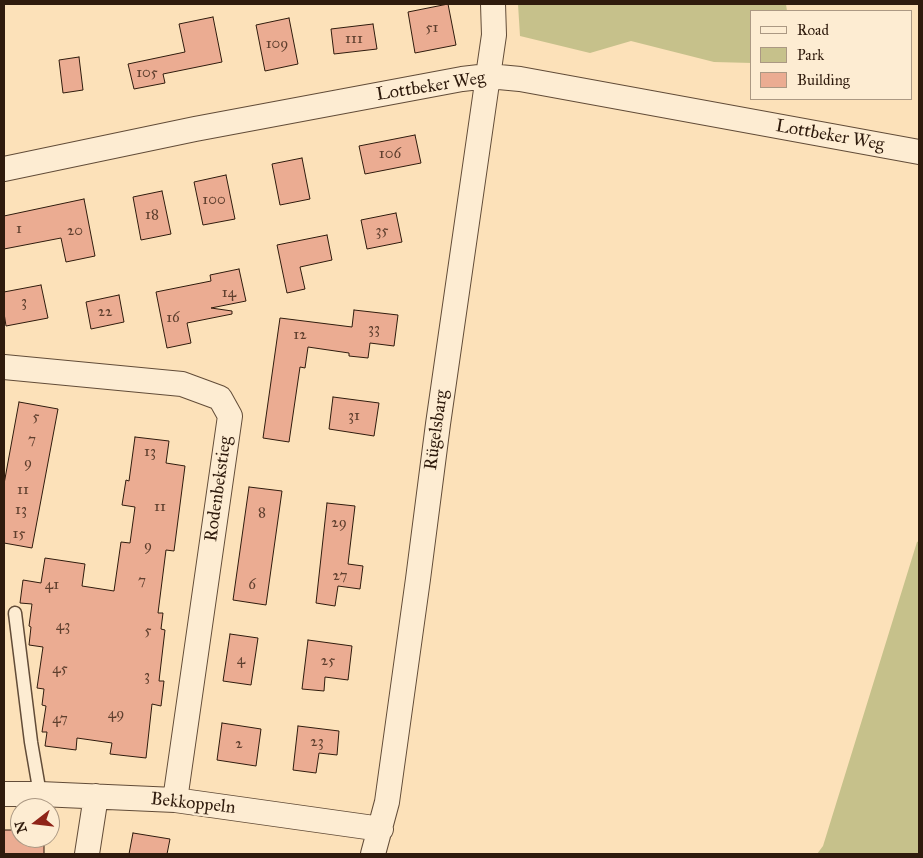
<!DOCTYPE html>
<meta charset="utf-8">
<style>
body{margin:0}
#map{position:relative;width:923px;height:858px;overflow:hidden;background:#fce1b9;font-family:"IM FELL Great Primer",serif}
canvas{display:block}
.frame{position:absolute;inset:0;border:5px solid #2f1b0d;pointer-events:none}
.legend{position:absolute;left:750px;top:10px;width:162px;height:90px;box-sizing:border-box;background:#fdecd2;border:1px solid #ab9883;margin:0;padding:6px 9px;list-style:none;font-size:15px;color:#2f1b0d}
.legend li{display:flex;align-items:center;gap:10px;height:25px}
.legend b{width:25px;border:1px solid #ab9883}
.north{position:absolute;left:10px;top:798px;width:50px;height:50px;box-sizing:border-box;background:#fdecd2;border:1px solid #ab9883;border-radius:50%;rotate:254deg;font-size:14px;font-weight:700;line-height:20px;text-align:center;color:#2f1b0d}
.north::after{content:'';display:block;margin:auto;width:18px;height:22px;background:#8f2418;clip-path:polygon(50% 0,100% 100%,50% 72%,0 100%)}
</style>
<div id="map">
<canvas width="923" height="858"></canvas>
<div class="frame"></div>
<ul class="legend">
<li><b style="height:6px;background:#fdecd2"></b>Road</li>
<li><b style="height:14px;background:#c6c18b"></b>Park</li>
<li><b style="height:14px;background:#ebac92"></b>Building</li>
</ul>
<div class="north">N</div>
</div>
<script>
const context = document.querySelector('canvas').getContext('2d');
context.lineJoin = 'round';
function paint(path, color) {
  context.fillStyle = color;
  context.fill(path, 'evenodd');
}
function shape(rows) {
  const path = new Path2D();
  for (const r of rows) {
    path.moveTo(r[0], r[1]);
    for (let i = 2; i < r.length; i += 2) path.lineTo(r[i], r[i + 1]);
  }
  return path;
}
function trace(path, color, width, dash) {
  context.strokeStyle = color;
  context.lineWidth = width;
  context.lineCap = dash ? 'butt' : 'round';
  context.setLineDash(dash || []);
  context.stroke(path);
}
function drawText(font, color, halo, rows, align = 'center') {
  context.font = font + ' "IM FELL Great Primer",serif';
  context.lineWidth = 4.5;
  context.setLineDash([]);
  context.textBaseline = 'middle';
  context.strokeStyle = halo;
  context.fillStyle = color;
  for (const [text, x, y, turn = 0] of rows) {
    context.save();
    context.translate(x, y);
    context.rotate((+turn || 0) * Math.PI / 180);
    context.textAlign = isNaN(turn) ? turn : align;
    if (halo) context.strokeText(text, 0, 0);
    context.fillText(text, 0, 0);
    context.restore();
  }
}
paint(shape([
 [518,4,786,4,787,11,752,11,752,63,714,62,631,41,590,53,520,36],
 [919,541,919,854,817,854,823,846,917,542]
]), '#c6c18b');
const building = shape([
 [448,4,456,45,415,53,408,12,448,4],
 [213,17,222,62,163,74,165,83,134,89,128,64,185,52,179,24,213,17],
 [289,18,298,64,265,71,256,25,289,18],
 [373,24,377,49,334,54,331,29,373,24],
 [79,57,83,90,63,93,59,60,79,57],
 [415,135,421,163,365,174,359,146,415,135],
 [302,158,310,199,280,205,272,164,302,158],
 [226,175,235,219,203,225,194,182,226,175],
 [162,191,171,234,141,240,133,197,162,191],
 [84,199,95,256,66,262,61,238,4,249,4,216,84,199],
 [396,213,402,242,367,249,361,220,396,213],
 [327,235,332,260,300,267,305,289,287,293,277,245,327,235],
 [239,269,246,301,211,308,232,311,232,314,187,323,191,343,167,348,156,292,211,281,210,275,239,269],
 [41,285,48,318,6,326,4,313,4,292,41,285],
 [119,295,124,322,91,329,86,302,119,295],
 [354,310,398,315,394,346,370,343,368,358,349,356,349,353,308,347,305,368,300,367,289,442,263,438,280,318,352,327,354,310],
 [333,397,379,403,374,436,329,429,333,397],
 [19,402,58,409,32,548,4,543,4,484,19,402],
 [135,437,169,441,166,463,185,466,174,551,166,550,158,613,163,613,161,629,165,630,159,681,164,681,161,706,152,704,146,758,110,754,112,743,77,738,76,750,45,746,47,732,42,732,46,706,42,705,44,689,37,688,43,647,29,645,31,627,29,626,32,604,20,603,23,580,41,583,45,558,85,564,82,586,114,591,121,542,130,543,135,507,122,505,126,480,129,481,135,437],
 [249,487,282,491,266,605,233,600,249,487],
 [327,503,355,506,348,564,363,566,360,589,338,586,335,606,316,603,327,503],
 [230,634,258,638,251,685,223,681,230,634],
 [308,640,352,646,348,680,325,677,324,691,302,689,308,640],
 [222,723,261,729,256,766,217,760,222,723],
 [298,726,339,731,337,755,319,753,316,773,293,770,298,726],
 [4,830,20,830,20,838,44,838,44,854,4,854,4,830],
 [133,833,170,839,167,854,129,854,133,833]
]);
paint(building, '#ebac92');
trace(building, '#2f1b0d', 1);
const lane = shape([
 [15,613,31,742,40,794]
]);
const street = shape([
 [4,169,195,129,462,79,488,76,520,79,919,152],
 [4,367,182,384,220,398,230,416,175,800],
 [4,794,40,794,175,800,381,829],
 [87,854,96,796],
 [373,854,387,802,418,579,438,424,488,76,494,35,493,4]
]);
trace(lane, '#624c38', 15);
trace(street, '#624c38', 26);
trace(lane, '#fdecd2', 12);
trace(street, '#fdecd2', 24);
drawText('15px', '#5e3f2e', null, [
 ["51",432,28],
 ["111",354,39],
 ["109",277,44],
 ["105",147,73],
 ["106",390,154],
 ["100",214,200],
 ["18",152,215],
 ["1",19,229],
 ["20",75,231],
 ["35",382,231],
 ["14",229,293],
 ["3",24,302],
 ["22",105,312],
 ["16",173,318],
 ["33",374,329],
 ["12",300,335],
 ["31",354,416],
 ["5",36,417],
 ["7",32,440],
 ["13",150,452],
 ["9",28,463],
 ["11",23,490],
 ["11",160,507],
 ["13",21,510],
 ["8",262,513],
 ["29",339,523],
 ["15",19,534],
 ["9",148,546],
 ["27",340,576],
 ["7",142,581],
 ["41",52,585],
 ["6",252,585],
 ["43",63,626],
 ["5",148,631],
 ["4",241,660],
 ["25",328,661],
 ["45",60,669],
 ["3",147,676],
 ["49",116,714],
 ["47",60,719],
 ["23",317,742],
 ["2",239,744]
]);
drawText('18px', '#2f1b0d', '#fdecd2', [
 ["Lottbeker Weg",431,87,-9],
 ["Lottbeker Weg",830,136,10],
 ["Rügelsbarg",437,430,-82],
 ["Rodenbekstieg",219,489,-82],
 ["Bekkoppeln",193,804,6]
]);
</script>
